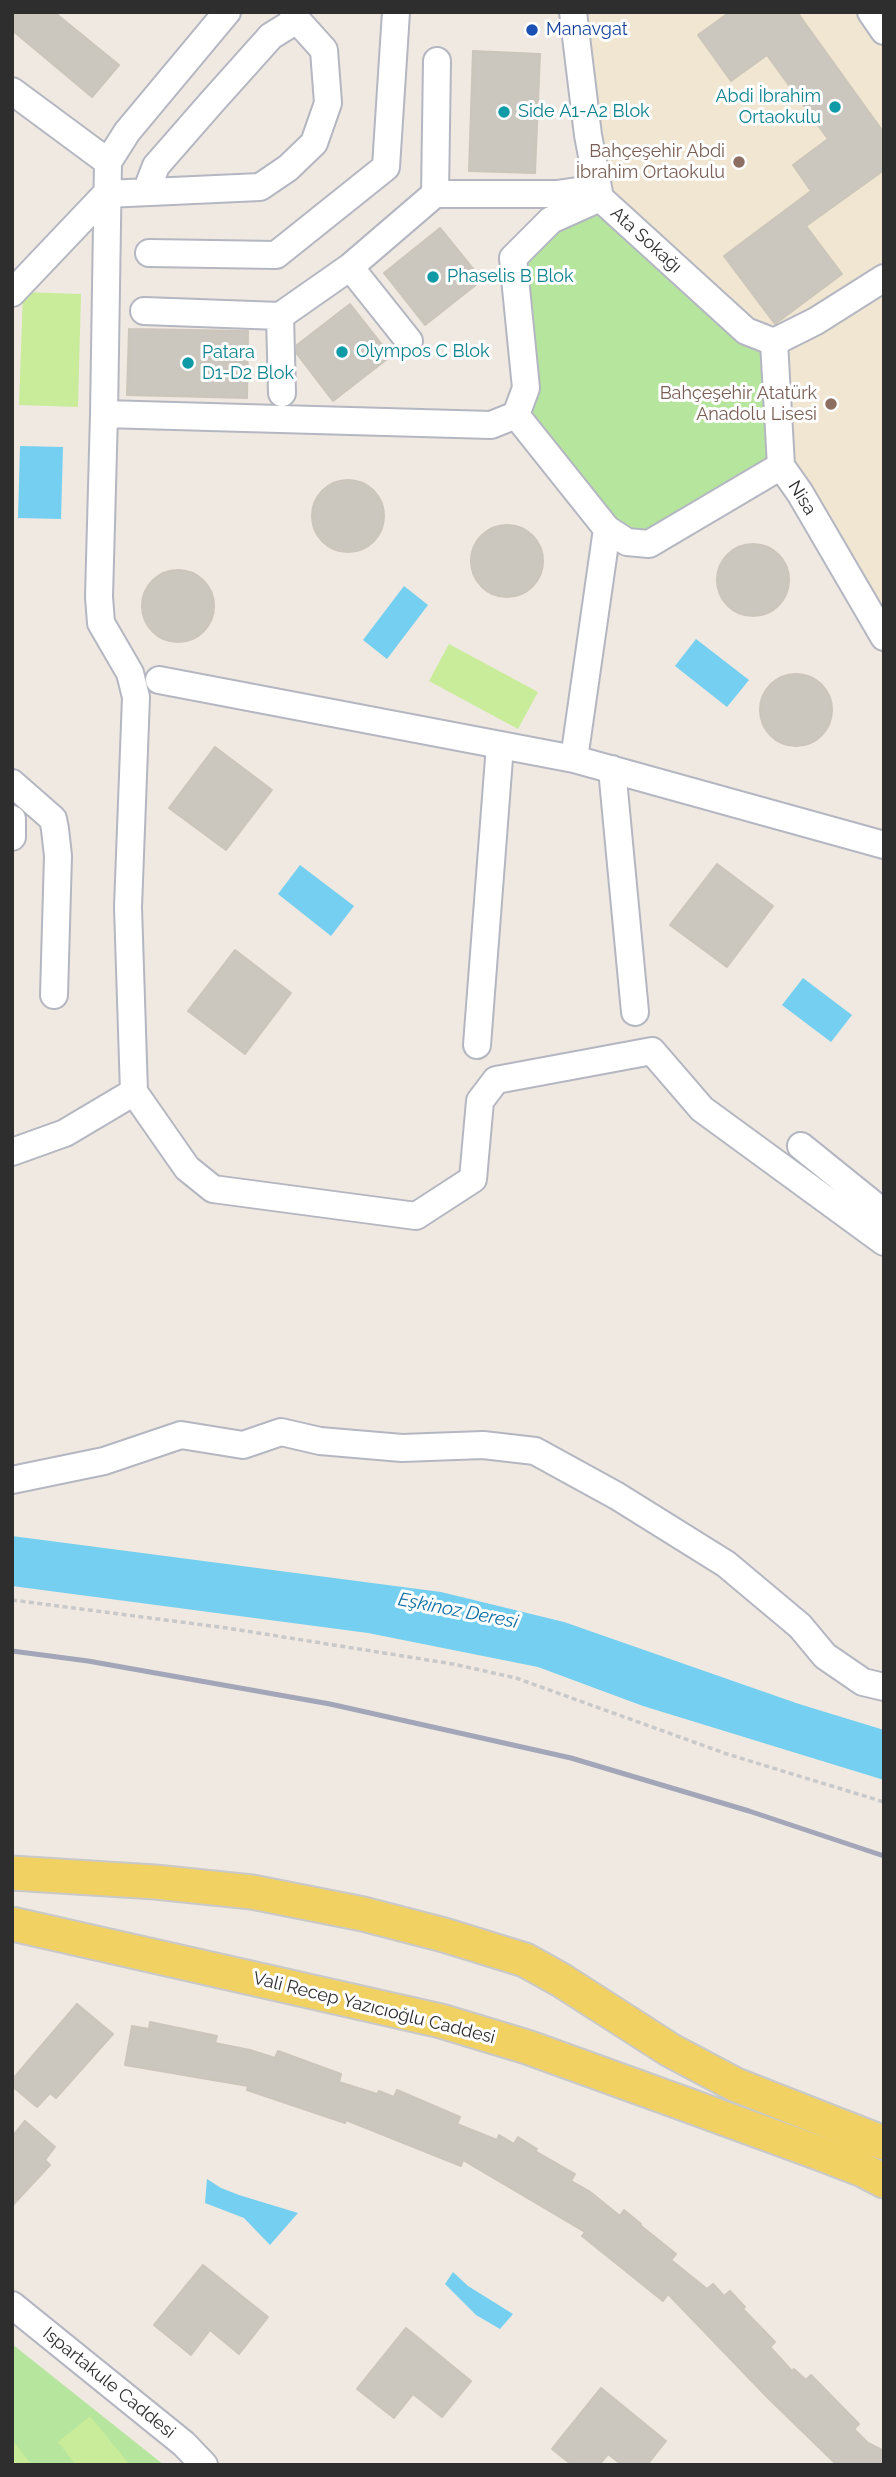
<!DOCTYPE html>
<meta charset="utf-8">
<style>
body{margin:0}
#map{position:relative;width:896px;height:2477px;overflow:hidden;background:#efe9e1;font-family:Raleway,sans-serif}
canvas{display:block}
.frame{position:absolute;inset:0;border:14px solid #2e2e2e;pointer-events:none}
</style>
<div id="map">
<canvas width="896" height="2477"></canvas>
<div class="frame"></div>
</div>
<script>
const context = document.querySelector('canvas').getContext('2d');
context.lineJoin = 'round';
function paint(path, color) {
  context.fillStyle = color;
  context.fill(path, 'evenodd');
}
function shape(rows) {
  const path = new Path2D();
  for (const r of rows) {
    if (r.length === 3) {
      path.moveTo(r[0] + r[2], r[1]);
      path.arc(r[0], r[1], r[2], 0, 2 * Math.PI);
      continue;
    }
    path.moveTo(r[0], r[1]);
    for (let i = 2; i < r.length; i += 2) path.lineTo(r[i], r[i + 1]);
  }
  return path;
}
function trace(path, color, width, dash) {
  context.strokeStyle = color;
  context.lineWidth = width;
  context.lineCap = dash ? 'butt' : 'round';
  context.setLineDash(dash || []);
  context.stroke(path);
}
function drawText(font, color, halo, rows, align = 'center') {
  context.font = font + ' Raleway,sans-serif';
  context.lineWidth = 6;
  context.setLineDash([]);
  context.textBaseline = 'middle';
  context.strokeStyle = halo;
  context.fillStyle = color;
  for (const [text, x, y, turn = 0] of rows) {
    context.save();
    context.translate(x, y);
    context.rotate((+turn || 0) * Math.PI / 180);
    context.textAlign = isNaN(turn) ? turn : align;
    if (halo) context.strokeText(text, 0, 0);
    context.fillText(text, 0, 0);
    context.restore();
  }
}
paint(shape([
 [573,12,871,12,884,31,884,637,600,198]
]), '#f0e6d1');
paint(shape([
 [600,198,774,342,781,466,627,542,516,415,513,258],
 [12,2344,164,2465,12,2465]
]), '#b6e59e');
paint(shape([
 [23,292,81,294,78,407,19,405],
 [449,644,538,692,518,729,429,681],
 [90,2416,130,2465,76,2465,58,2442],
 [12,2440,32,2465,12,2465]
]), '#c9ec9a');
paint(shape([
 [20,446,63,447,61,519,18,518],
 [404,586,428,605,387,659,363,640],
 [696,639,749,680,727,707,675,666],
 [300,865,354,906,331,936,278,894],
 [803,978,852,1015,831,1042,782,1005],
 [12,1536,441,1592,564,1622,799,1704,884,1730,884,1780,643,1706,538,1667,368,1633,12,1586],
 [207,2179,221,2188,239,2195,298,2213,270,2245,244,2218,205,2203],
 [453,2272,468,2286,513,2314,500,2329,476,2315,445,2284]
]), '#75cff0');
const building = shape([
 [12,12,54,12,119,65,92,97,12,30,12,12],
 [730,12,797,12,884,133,884,170,806,226,842,274,775,324,724,256,811,191,793,165,828,139,767,55,731,81,698,35,730,12],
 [473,51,540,54,535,173,469,171,473,51],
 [440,228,482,280,425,325,384,273,440,228],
 [350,304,391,356,333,401,297,354,297,345,350,304],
 [129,329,248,331,247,398,127,395,129,329],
 [348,516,36],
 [507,561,36],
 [753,580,36],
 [178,606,36],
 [796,710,36],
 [215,747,272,790,226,850,169,808,215,747],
 [717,864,773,906,727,967,670,925,717,864],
 [235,950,291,993,245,1054,188,1011,235,950],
 [77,2004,113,2034,56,2098,50,2093,37,2107,12,2086,12,2080,77,2004],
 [150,2022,217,2036,215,2043,250,2050,275,2058,278,2051,341,2074,339,2082,377,2094,379,2091,394,2097,397,2090,460,2117,457,2124,497,2140,499,2135,514,2144,518,2137,537,2149,535,2151,575,2174,571,2181,589,2191,620,2216,624,2210,641,2224,640,2225,676,2254,671,2260,707,2289,713,2284,724,2296,730,2291,745,2307,743,2309,775,2342,770,2347,792,2371,794,2369,806,2380,811,2375,859,2424,854,2429,868,2443,884,2451,884,2465,837,2465,768,2398,668,2294,663,2301,582,2236,585,2232,463,2160,461,2166,346,2120,345,2123,247,2090,248,2086,125,2065,132,2026,149,2029,150,2022],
 [25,2121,55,2147,45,2160,50,2165,12,2206,12,2137,25,2121],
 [203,2265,268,2317,239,2354,210,2330,191,2355,154,2325,203,2265],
 [406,2328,471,2381,442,2417,413,2394,394,2418,357,2389,406,2328],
 [601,2388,666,2441,647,2465,622,2465,608,2454,599,2465,572,2465,552,2449,601,2388]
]);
paint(building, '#cbc7bf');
trace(building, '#cbc5ba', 2);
const minor = shape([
 [227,12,127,132,108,162,104,414,491,425,516,415,526,388,513,258,551,220,600,198],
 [573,12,588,135,600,198,746,331,774,342],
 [871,12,884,31],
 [12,91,108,162],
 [146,192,156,166,211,103,271,36,297,20],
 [435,194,557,194,598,188],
 [149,253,276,255,386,167,396,12],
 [350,267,409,341],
 [12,293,106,194,260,187,288,168,314,143,328,103,324,50,297,20,293,12],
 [144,311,280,316,350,267,435,194,437,61],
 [280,316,282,393],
 [774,342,781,466,800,493,884,637],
 [774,342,816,321,884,278],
 [516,415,607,529,627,542,649,544,781,466],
 [159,680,574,759,607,529],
 [574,759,884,845],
 [612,769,635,1012],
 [12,783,53,819,55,829,58,856,54,995],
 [12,819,12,837],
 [477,1045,500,745],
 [134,1092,187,1168,213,1189,416,1216,473,1179,480,1101,496,1080,652,1051,702,1109,884,1242],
 [801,1146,884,1213],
 [12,1152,65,1133,134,1092,128,907,136,697,130,673,101,623,99,597,104,414],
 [12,1480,104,1461,181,1435,243,1445,281,1432,320,1441,402,1448,483,1445,535,1451,617,1496,726,1564,800,1626,825,1656,863,1682,884,1687],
 [12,2305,184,2444,204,2465]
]);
const major = shape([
 [12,1873,155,1882,252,1892,363,1914,444,1935,525,1960,561,1980,670,2050,736,2085,884,2143],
 [12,1924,441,2021,527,2047,671,2099,819,2153,863,2170,884,2181]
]);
trace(minor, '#b4b7c1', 30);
trace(major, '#c9c9c9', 37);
trace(shape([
 [12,1600,227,1628,453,1664,516,1678,727,1754,884,1802]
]), '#c9c9c9', 3.5, [5, 3.5]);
trace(minor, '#fff', 26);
trace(major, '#f2d163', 33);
trace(shape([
 [12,1651,88,1661,330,1704,571,1758,749,1811,884,1856]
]), '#a3a6b8', 5);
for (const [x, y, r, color] of [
 [532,30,7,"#1a4fb4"],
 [835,107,7,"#0f9aa8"],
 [504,112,7,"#0f9aa8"],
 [739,162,7,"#8d6e63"],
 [433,277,7,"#0f9aa8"],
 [342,352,7,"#0f9aa8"],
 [188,363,7,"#0f9aa8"],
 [831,404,7,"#8d6e63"]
]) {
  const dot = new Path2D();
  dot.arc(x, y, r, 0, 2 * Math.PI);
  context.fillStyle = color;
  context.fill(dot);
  trace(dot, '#fff', 2.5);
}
drawText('18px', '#164399', '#fff', [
 ["Manavgat",546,30]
], 'left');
drawText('18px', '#0d838f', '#fff', [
 ["Abdi İbrahim",821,97,"right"],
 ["Ortaokulu",821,118,"right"],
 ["Side A1-A2 Blok",518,112],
 ["Phaselis B Blok",447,277],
 ["Olympos C Blok",356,352],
 ["Patara",202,353],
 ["D1-D2 Blok",202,374]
], 'left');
drawText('18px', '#785e54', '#fff', [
 ["Bahçeşehir Abdi",725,152],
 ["İbrahim Ortaokulu",725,173],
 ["Bahçeşehir Atatürk",817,394],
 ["Anadolu Lisesi",817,415]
], 'right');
drawText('18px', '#2e2e2e', '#fff', [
 ["Ata Sokağı",646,240,42],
 ["Nisa",802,498,58],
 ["Vali Recep Yazıcıoğlu Caddesi",374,2008,14],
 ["Ispartakule Caddesi",109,2383,39]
]);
drawText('italic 19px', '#0d6fa3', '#fff', [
 ["Eşkinoz Deresi",458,1611,11]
]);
</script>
